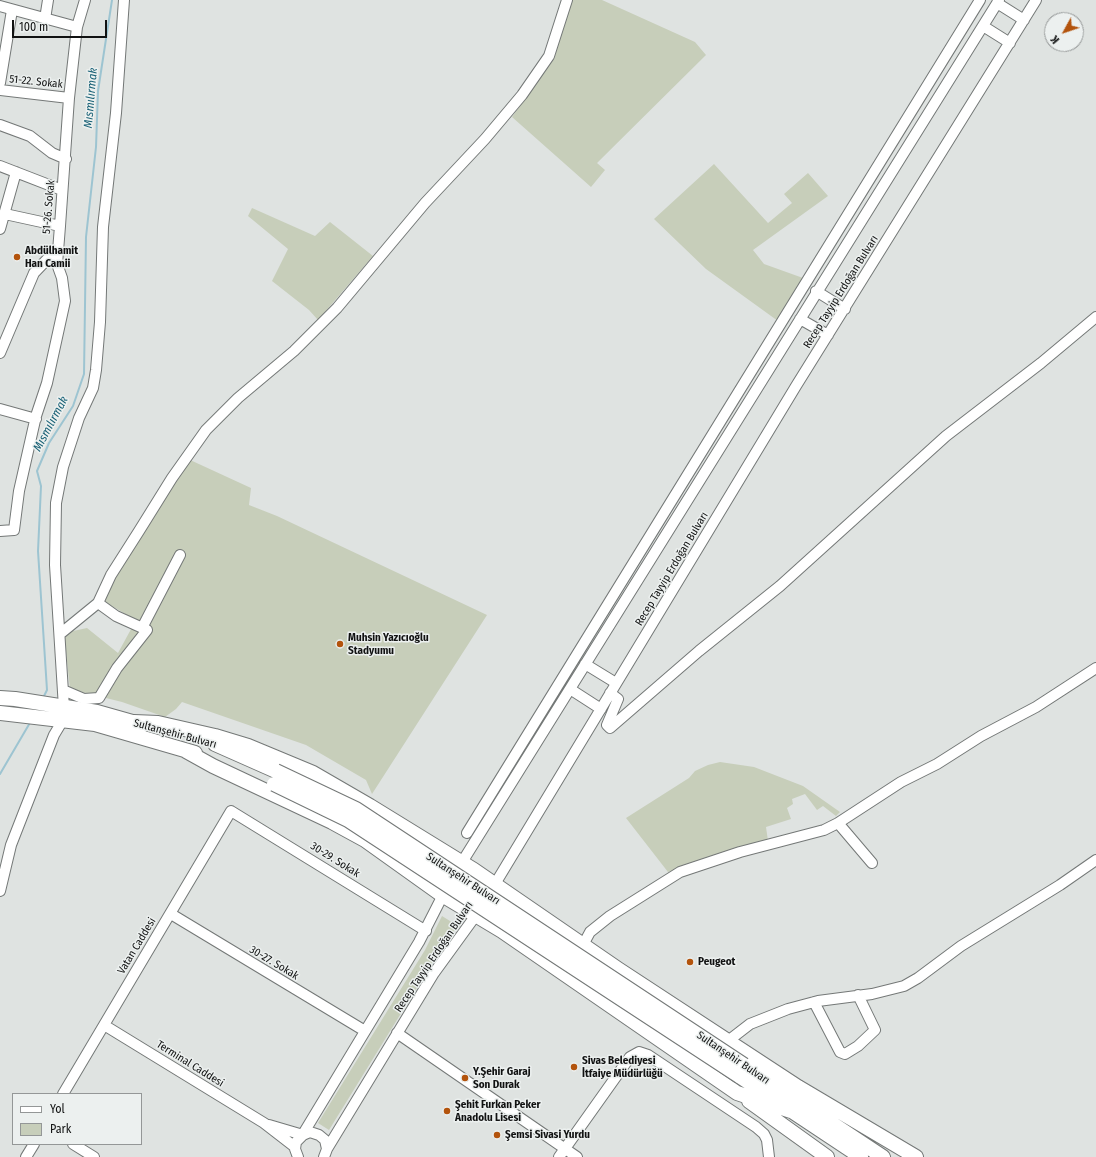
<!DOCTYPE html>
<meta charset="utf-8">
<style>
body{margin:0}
#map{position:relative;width:1096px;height:1157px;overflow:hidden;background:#dfe3e1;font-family:"Fira Sans Condensed",sans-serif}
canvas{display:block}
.legend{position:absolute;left:12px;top:1093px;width:130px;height:52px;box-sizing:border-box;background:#ecf0ef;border:1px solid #949797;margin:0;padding:5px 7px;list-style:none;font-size:12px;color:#111212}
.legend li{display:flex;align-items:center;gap:8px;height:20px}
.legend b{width:20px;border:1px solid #949797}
.north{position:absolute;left:1044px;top:12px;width:40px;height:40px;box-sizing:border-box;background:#ecf0ef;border:1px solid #949797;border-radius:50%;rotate:230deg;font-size:11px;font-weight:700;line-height:16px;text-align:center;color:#111212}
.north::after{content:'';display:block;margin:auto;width:14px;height:18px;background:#b3530c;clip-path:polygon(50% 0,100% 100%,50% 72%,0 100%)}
.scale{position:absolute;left:12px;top:20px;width:95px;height:18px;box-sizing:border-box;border:2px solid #111212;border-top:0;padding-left:5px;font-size:12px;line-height:14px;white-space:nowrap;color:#111212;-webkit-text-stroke:3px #ecf0ef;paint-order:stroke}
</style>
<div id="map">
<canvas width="1096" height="1157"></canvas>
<ul class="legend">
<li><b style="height:5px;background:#fff"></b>Yol</li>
<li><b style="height:11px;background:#c7ceba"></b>Park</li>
</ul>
<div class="north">K</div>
<div class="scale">100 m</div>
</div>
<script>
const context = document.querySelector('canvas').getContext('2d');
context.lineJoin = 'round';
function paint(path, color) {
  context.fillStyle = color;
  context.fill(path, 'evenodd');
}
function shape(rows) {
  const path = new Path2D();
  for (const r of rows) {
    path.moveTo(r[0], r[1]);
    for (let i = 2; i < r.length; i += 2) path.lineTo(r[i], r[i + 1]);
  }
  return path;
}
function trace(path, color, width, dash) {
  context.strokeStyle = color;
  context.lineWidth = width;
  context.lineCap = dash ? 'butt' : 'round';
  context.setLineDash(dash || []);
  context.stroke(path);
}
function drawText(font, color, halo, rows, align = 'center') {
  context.font = font + ' "Fira Sans Condensed",sans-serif';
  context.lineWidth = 3;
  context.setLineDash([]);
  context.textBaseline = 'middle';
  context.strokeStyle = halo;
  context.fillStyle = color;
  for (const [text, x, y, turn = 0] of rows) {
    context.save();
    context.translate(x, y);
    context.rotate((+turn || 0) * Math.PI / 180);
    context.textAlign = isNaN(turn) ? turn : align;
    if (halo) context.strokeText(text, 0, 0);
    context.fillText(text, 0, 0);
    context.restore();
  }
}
paint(shape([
 [570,0,602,0,695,42,706,55,597,163,605,170,591,187,512,117,554,59],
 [714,164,768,223,792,203,784,194,808,173,828,196,753,250,764,264,803,278,778,321,706,269,654,219],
 [252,208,315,236,330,222,373,256,318,320,309,310,272,281,288,249,248,216],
 [188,459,251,488,249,505,277,516,487,615,372,794,366,780,306,745,182,702,176,709,165,717,122,702,70,689,64,633,87,628,118,653,136,620,103,601,118,568],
 [720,762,754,767,803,786,840,812,836,816,823,806,817,810,805,794,792,799,793,804,787,808,791,819,766,827,768,841,668,872,626,818,689,778,695,771,708,765],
 [442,916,458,926,442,947,329,1130,318,1123,425,950]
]), '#c7ceba');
trace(shape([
 [43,698,47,690,38,551,41,486,37,471,49,443,73,406,84,374,86,237,96,147,98,91,112,0],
 [0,774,31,721]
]), '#9dc4d1', 2);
const minor = shape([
 [997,3,1024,20],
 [0,6,77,27],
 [45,19,48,0],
 [983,26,1010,43],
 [0,83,12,10],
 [0,90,69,98],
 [0,125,30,136,52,153,66,159],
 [0,166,62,190],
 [5,214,60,226],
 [0,229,16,172],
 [816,291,845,309],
 [800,319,828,335],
 [0,353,34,273,58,248],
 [0,409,36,419],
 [0,531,14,530,19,491,36,416,47,383,65,301,62,278,57,264,60,226,69,98,77,27,85,0],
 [142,628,180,555],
 [60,634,98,603,111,575,139,531,172,478,206,430,238,398,294,351,337,308,425,203,485,139,522,95,549,56,567,0],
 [585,664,616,683],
 [570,689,601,709],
 [63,690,84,699,99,698,117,668,147,630,116,616,98,603],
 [610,693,618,699,607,725,610,728,699,651,780,586,946,436,1041,363,1096,317],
 [64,708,55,565,56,503,63,467,79,418,93,388,96,370,100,322,103,227,116,113,124,0],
 [838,823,872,863],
 [467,833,980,0],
 [459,867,999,0],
 [492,889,796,386,1036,0],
 [0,891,11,845,54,735,63,720],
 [171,914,365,1031],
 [583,945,590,932,610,916,680,872,740,852,824,830,838,823,901,782,937,764,981,736,1036,707,1096,668],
 [814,1002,840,1052,845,1054,858,1046,875,1030,858,995],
 [104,1025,264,1123,295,1147],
 [397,1033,577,1157],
 [728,1041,750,1024,788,1009,818,1001,872,994,904,986,918,978,961,946,1060,885,1096,860],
 [63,1094,231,811,426,931],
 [269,1125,303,1135],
 [303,1134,419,942,445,891],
 [73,1144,94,1157],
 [327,1149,434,973,479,911],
 [26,1157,34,1144],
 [298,1157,295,1149,296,1142,303,1135,310,1132,319,1135,325,1140,327,1149,324,1157],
 [559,1157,630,1057,639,1052,648,1055,756,1127,764,1134,767,1140,769,1157]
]);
const highway = shape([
 [0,698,15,699,97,712,143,725],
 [0,713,95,724,195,753],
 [134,722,158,723,215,736,248,746,313,773,370,806,474,870,618,969,798,1087,916,1157],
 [215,744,276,771],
 [186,751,213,766,332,822,365,840,442,895,502,931,737,1093,791,1111],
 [744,1065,883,1157],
 [739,1076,861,1157],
 [749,1101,827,1157]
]);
trace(minor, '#747877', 12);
trace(highway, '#747877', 16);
trace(minor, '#fff', 10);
trace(highway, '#fff', 14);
const highwayBridge = shape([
 [276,771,356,809,744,1065],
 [274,784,348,820,739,1076]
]);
trace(highwayBridge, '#747877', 16, []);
trace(highwayBridge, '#fff', 14);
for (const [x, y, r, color] of [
 [17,257,4,"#b3530c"],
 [340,644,4,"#b3530c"],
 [690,962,4,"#b3530c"],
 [574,1067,4,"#b3530c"],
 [465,1078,4,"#b3530c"],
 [447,1111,4,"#b3530c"],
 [497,1135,4,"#b3530c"]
]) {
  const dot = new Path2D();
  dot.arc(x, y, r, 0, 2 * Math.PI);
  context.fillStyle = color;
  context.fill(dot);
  trace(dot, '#ecf0ef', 1.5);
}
drawText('11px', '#111212', '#ecf0ef', [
 ["51-22. Sokak",36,82,6],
 ["51-26. Sokak",49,207,-85],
 ["Recep Tayyip Erdoğan Bulvarı",841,292,-58],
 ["Recep Tayyip Erdoğan Bulvarı",672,569,-59],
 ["Sultanşehir Bulvarı",175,734,15],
 ["30-29. Sokak",335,860,32],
 ["Sultanşehir Bulvarı",463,879,33],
 ["Vatan Caddesi",137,946,-59],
 ["Recep Tayyip Erdoğan Bulvarı",434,957,-56],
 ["30-27. Sokak",274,963,31],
 ["Sultanşehir Bulvarı",733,1058,34],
 ["Terminal Caddesi",190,1064,32]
]);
drawText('bold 11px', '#111212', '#ecf0ef', [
 ["Abdülhamit",25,251],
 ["Han Camii",25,264],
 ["Muhsin Yazıcıoğlu",348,638],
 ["Stadyumu",348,651],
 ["Peugeot",698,962],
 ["Sivas Belediyesi",582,1061],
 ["İtfaiye Müdürlüğü",582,1074],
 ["Y.Şehir Garaj",473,1072],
 ["Son Durak",473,1085],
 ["Şehit Furkan Peker",455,1105],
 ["Anadolu Lisesi",455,1118],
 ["Şemsi Sivasi Yurdu",505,1135]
], 'left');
drawText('italic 12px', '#186075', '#ecf0ef', [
 ["Mısmılırmak",91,98,-85],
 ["Mısmılırmak",51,424,-62]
]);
</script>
